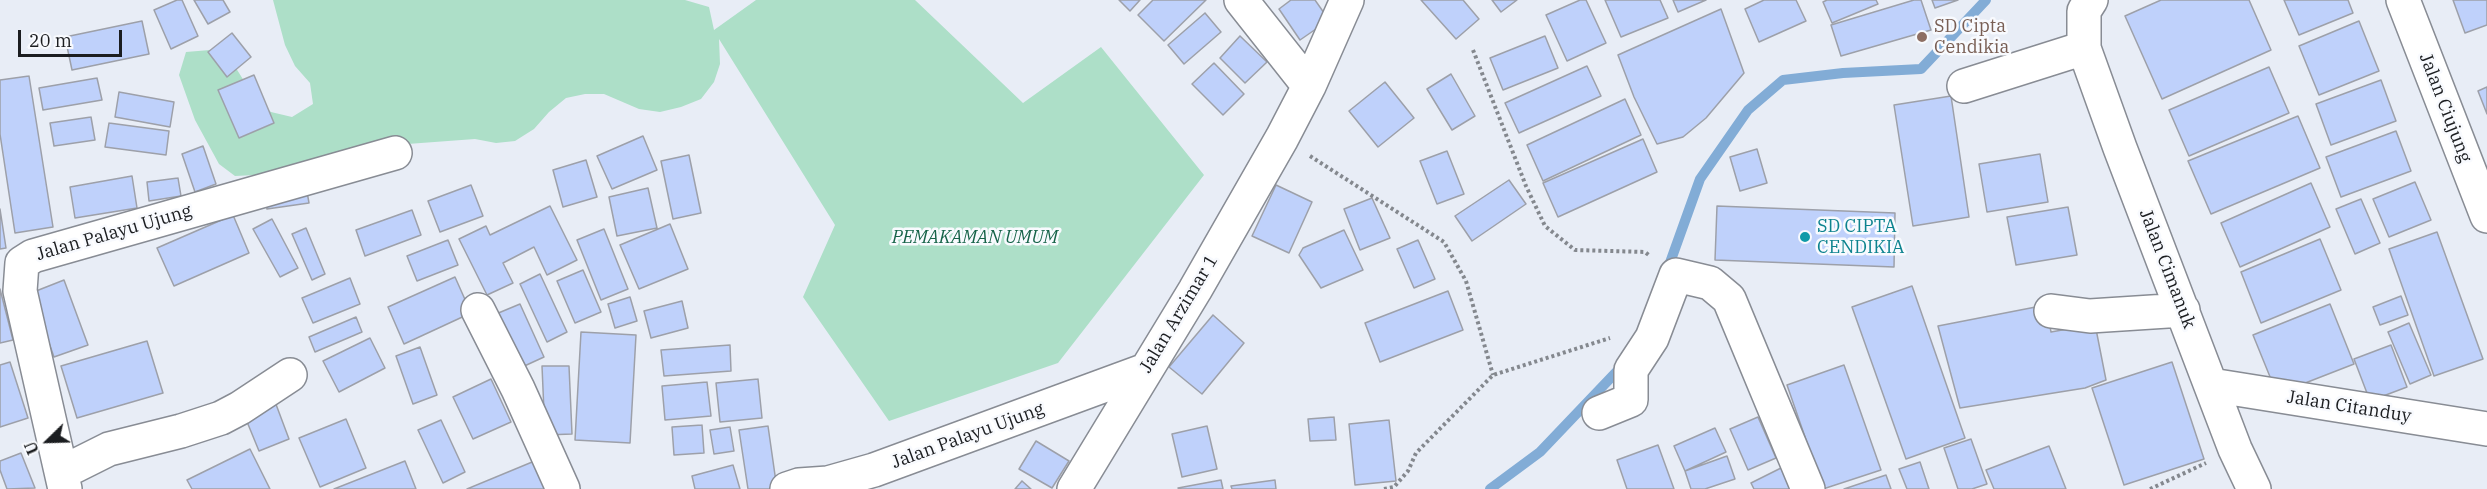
<!DOCTYPE html>
<style>
body{margin:0}
#map{position:relative;width:2487px;height:489px;overflow:hidden;background:#e8edf6;font-family:"IBM Plex Serif",serif}
canvas{display:block}
.north{position:absolute;left:18px;top:411px;width:60px;height:60px;-webkit-text-stroke:4px #f8fafe;paint-order:stroke;rotate:247deg;font-size:16px;font-weight:700;line-height:24px;text-align:center;color:#1b1d20}
.north::after{content:'';display:block;margin:auto;width:21px;height:27px;background:#1b1d20;clip-path:polygon(50% 0,100% 100%,50% 72%,0 100%)}
.scale{position:absolute;left:18px;top:30px;width:104px;height:27px;box-sizing:border-box;border:3px solid #1b1d20;border-top:0;padding-left:8px;font-size:18px;line-height:21px;white-space:nowrap;color:#1b1d20;-webkit-text-stroke:4px #f8fafe;paint-order:stroke}
</style>
<div id="map">
<canvas width="2487" height="489"></canvas>
<div class="north">U</div>
<div class="scale">20 m</div>
</div>
<script>
const context = document.querySelector('canvas').getContext('2d');
context.lineJoin = 'round';
function paint(path, color) {
  context.fillStyle = color;
  context.fill(path, 'evenodd');
}
function shape(rows) {
  const path = new Path2D();
  for (const r of rows) {
    path.moveTo(r[0], r[1]);
    for (let i = 2; i < r.length; i += 2) path.lineTo(r[i], r[i + 1]);
  }
  return path;
}
function trace(path, color, width, dash) {
  context.strokeStyle = color;
  context.lineWidth = width;
  context.lineCap = dash ? 'butt' : 'round';
  context.setLineDash(dash || []);
  context.stroke(path);
}
function drawText(font, color, halo, rows, align = 'center') {
  context.font = font + ' "IBM Plex Serif",serif';
  context.lineWidth = 5;
  context.setLineDash([]);
  context.textBaseline = 'middle';
  context.strokeStyle = halo;
  context.fillStyle = color;
  for (const [text, x, y, turn = 0] of rows) {
    context.save();
    context.translate(x, y);
    context.rotate((+turn || 0) * Math.PI / 180);
    context.textAlign = isNaN(turn) ? turn : align;
    if (halo) context.strokeText(text, 0, 0);
    context.fillText(text, 0, 0);
    context.restore();
  }
}
paint(shape([
 [273,0,685,0,709,7,714,30,756,0,915,0,1023,103,1101,47,1204,175,1058,363,889,421,803,297,835,225,719,39,720,64,714,82,701,99,681,107,660,112,639,109,604,94,585,94,566,98,549,112,534,129,515,141,496,143,475,139,394,145,275,174,235,176,219,164,195,120,179,75,186,52,210,50,229,57,256,100,271,112,292,117,313,104,310,83,295,66,285,45]
]), '#addfc8');
trace(shape([
 [1667,271,1700,179,1748,110,1783,80,1843,73,1921,69,1986,0],
 [1490,489,1540,452,1622,366]
]), '#82acd6', 10);
const building = shape([
 [177,0,182,0,198,36,171,49,154,10,177,0],
 [194,0,223,0,230,12,208,24,194,0],
 [1119,0,1140,0,1130,11,1119,0],
 [1153,0,1206,0,1164,41,1138,15,1153,0],
 [1291,0,1315,0,1329,20,1300,40,1279,9,1291,0],
 [1421,0,1463,0,1479,19,1456,39,1421,0],
 [1492,0,1517,0,1501,12,1492,0],
 [1580,0,1586,0,1606,43,1567,61,1546,15,1580,0],
 [1605,0,1660,0,1668,18,1621,37,1605,0],
 [1673,0,1706,0,1678,12,1673,0],
 [1764,0,1796,0,1806,21,1759,42,1745,9,1764,0],
 [1827,0,1876,0,1878,4,1832,23,1823,2,1827,0],
 [1914,0,1921,0,1931,30,1841,56,1831,25,1914,0],
 [1932,0,1958,0,1935,8,1932,0],
 [2161,0,2249,0,2271,50,2162,99,2125,16,2161,0],
 [2284,0,2348,0,2353,13,2299,35,2284,0],
 [2453,0,2487,0,2487,25,2465,33,2453,0],
 [1721,9,1744,73,1706,118,1683,137,1657,144,1634,97,1618,55,1721,9],
 [1205,13,1221,32,1184,64,1168,45,1205,13],
 [142,21,149,54,72,70,65,37,142,21],
 [2359,21,2379,71,2319,95,2299,46,2359,21],
 [232,33,251,57,227,77,208,52,232,33],
 [1240,36,1267,62,1245,83,1220,58,1240,36],
 [1545,36,1558,68,1503,90,1490,58,1545,36],
 [1214,63,1244,94,1223,115,1192,84,1214,63],
 [1587,66,1601,96,1519,133,1505,103,1587,66],
 [2269,67,2289,113,2189,156,2169,110,2269,67],
 [1451,74,1475,116,1452,130,1427,89,1451,74],
 [254,75,274,123,239,138,218,90,254,75],
 [29,76,53,227,15,233,0,134,0,80,29,76],
 [97,78,102,100,43,110,39,88,97,78],
 [2381,80,2396,121,2331,145,2316,104,2381,80],
 [1385,82,1414,118,1378,147,1349,111,1385,82],
 [2487,87,2487,114,2478,91,2487,87],
 [119,92,174,102,170,127,115,117,119,92],
 [1951,96,1969,217,1913,226,1894,105,1951,96],
 [1625,99,1641,135,1543,181,1527,145,1625,99],
 [2298,116,2320,168,2211,214,2188,161,2298,116],
 [91,117,95,140,54,146,50,123,91,117],
 [109,123,169,131,166,155,105,147,109,123],
 [2396,131,2411,171,2341,197,2326,157,2396,131],
 [643,136,657,170,612,189,597,156,643,136],
 [1643,139,1657,172,1558,217,1543,183,1643,139],
 [203,146,216,184,195,192,182,154,203,146],
 [1757,149,1767,183,1740,191,1730,157,1757,149],
 [1447,151,1464,194,1437,204,1420,161,1447,151],
 [2040,154,2048,202,1987,212,1979,164,2040,154],
 [689,155,701,213,673,219,661,161,689,155],
 [586,160,597,197,563,207,553,170,586,160],
 [132,176,137,208,75,218,70,187,132,176],
 [178,178,181,196,149,201,147,182,178,178],
 [1509,180,1526,204,1472,241,1455,216,1509,180],
 [2415,182,2431,220,2389,237,2373,199,2415,182],
 [2311,183,2330,227,2240,267,2221,223,2311,183],
 [471,185,483,216,440,232,428,201,471,185],
 [1276,185,1312,202,1289,253,1252,236,1276,185],
 [306,186,309,203,267,209,264,193,306,186],
 [648,188,657,228,617,236,609,197,648,188],
 [1372,198,1390,238,1360,250,1344,209,1372,198],
 [2361,199,2380,243,2355,254,2336,209,2361,199],
 [550,206,577,260,547,275,534,247,503,263,513,283,487,295,459,239,486,226,490,235,550,206],
 [1717,206,1895,213,1894,267,1715,260,1717,206],
 [2068,207,2077,255,2016,265,2007,217,2068,207],
 [0,209,6,248,0,249,0,209],
 [412,210,421,235,365,256,356,230,412,210],
 [233,215,249,253,174,286,157,248,233,215],
 [272,219,298,268,280,277,253,229,272,219],
 [670,224,688,269,639,289,620,245,670,224],
 [306,228,325,274,312,280,292,234,306,228],
 [604,229,628,289,601,300,577,240,604,229],
 [1344,230,1363,270,1321,288,1299,255,1303,248,1344,230],
 [2437,232,2483,359,2434,376,2389,249,2437,232],
 [2320,239,2341,290,2261,323,2241,272,2320,239],
 [448,240,458,265,417,281,407,256,448,240],
 [1418,240,1435,279,1414,288,1397,249,1418,240],
 [583,270,601,312,575,323,557,281,583,270],
 [540,274,567,332,547,342,520,284,540,274],
 [455,277,471,313,404,344,388,307,455,277],
 [350,278,360,304,313,323,302,298,350,278],
 [64,280,88,345,54,357,31,293,64,280],
 [1912,286,1965,438,1906,459,1852,307,1912,286],
 [0,289,13,340,0,343,0,289],
 [1448,291,1463,330,1380,362,1365,323,1448,291],
 [2401,296,2408,315,2380,325,2373,307,2401,296],
 [630,297,637,321,615,328,608,304,630,297],
 [682,301,688,328,651,338,644,311,682,301],
 [520,304,544,357,520,368,496,314,520,304],
 [2330,304,2354,364,2277,394,2253,335,2330,304],
 [2046,305,2051,332,2095,324,2106,380,2085,388,1960,408,1938,326,2046,305],
 [1213,315,1244,343,1202,394,1169,367,1213,315],
 [356,317,362,332,315,352,309,337,356,317],
 [2409,323,2431,375,2410,384,2388,332,2409,323],
 [581,332,636,335,630,443,575,440,581,332],
 [370,338,385,368,339,392,323,361,370,338],
 [147,341,163,393,77,418,61,366,147,341],
 [730,345,731,371,664,376,661,350,730,345],
 [2391,345,2407,387,2370,401,2354,359,2391,345],
 [420,347,437,395,413,404,396,356,420,347],
 [10,362,28,418,0,427,0,365,10,362],
 [2172,362,2204,459,2124,485,2092,388,2172,362],
 [1844,365,1881,470,1823,489,1787,385,1844,365],
 [542,366,569,366,572,434,545,435,542,366],
 [491,379,511,422,473,439,453,397,491,379],
 [758,379,762,418,720,422,716,383,758,379],
 [707,382,711,416,665,420,662,386,707,382],
 [274,399,289,439,259,451,243,412,274,399],
 [1334,417,1336,440,1310,441,1308,419,1334,417],
 [1758,417,1776,458,1748,470,1730,429,1758,417],
 [346,419,366,468,320,487,299,438,346,419],
 [441,420,465,472,443,483,418,430,441,420],
 [1389,420,1396,481,1355,485,1349,424,1389,420],
 [702,425,704,453,674,455,672,427,702,425],
 [768,426,777,489,748,489,739,430,768,426],
 [1207,426,1217,469,1182,477,1172,434,1207,426],
 [730,427,734,451,714,454,710,430,730,427],
 [1715,428,1726,452,1685,471,1674,446,1715,428],
 [1971,439,1987,484,1972,489,1958,489,1944,448,1971,439],
 [1036,441,1069,461,1052,488,1019,469,1036,441],
 [1658,445,1674,489,1627,489,1617,460,1658,445],
 [2049,446,2066,489,1994,489,1986,470,2049,446],
 [250,449,270,489,192,489,187,480,250,449],
 [21,453,35,488,7,489,0,470,0,461,21,453],
 [1727,456,1735,479,1705,489,1691,489,1685,471,1727,456],
 [537,460,548,489,467,489,537,460],
 [405,461,416,489,334,489,405,461],
 [1920,462,1929,489,1907,489,1899,469,1920,462],
 [733,465,740,489,695,489,692,476,733,465],
 [1787,465,1799,489,1754,489,1751,483,1787,465],
 [1886,475,1891,489,1844,489,1886,475],
 [1221,480,1223,489,1179,489,1178,488,1221,480],
 [1275,480,1276,489,1232,489,1231,486,1275,480],
 [1022,481,1031,489,1015,489,1022,481]
]);
paint(building, '#bfd1fb');
trace(building, '#9da0a9', 1.5);
const minor = shape([
 [1241,0,1309,86],
 [2091,0,2084,11,2084,48,2120,148,2235,449,2254,489],
 [2403,0,2487,216],
 [1964,86,2084,48],
 [478,310,518,389,563,489],
 [2051,311,2090,316,2183,310],
 [2211,385,2487,429],
 [1599,413,1631,400,1631,370,1652,338,1676,275,1710,283,1729,299,1808,489],
 [63,472,109,449,181,431,221,418,240,408,290,375],
 [65,489,20,291,22,263,33,256,395,153],
 [787,489,799,485,828,483,874,470,1146,370],
 [1074,489,1195,290,1282,138,1309,86,1347,0]
]);
trace(minor, '#888c94', 36);
trace(shape([
 [1473,50,1526,186,1545,226,1575,250,1645,252,1650,256],
 [1310,156,1444,242,1466,281,1493,375],
 [1384,489,1394,487,1408,471,1416,453,1493,375,1610,338],
 [2150,489,2206,463]
]), '#84888e', 4, [3, 3]);
trace(minor, '#fff', 33);
for (const [x, y, r, color] of [
 [1922,37,6,"#8d6e63"],
 [1805,237,6,"#0f9aa8"]
]) {
  const dot = new Path2D();
  dot.arc(x, y, r, 0, 2 * Math.PI);
  context.fillStyle = color;
  context.fill(dot);
  trace(dot, '#f8fafe', 2);
}
drawText('18px', '#785e54', '#f8fafe', [
 ["SD Cipta",1934,27],
 ["Cendikia",1934,48]
], 'left');
drawText('18px', '#1b1d20', '#f8fafe', [
 ["Jalan Ciujung",2445,108,69],
 ["Jalan Palayu Ujung",114,233,-16],
 ["Jalan Cimanuk",2167,269,69],
 ["Jalan Arzimar 1",1179,314,-59],
 ["Jalan Citanduy",2349,407,9],
 ["Jalan Palayu Ujung",968,436,-20]
]);
drawText('18px', '#0d838f', '#f8fafe', [
 ["SD CIPTA",1817,227],
 ["CENDIKIA",1817,248]
], 'left');
drawText('italic 18px', '#156348', '#f8fafe', [
 ["PEMAKAMAN UMUM",975,238]
]);
</script>
